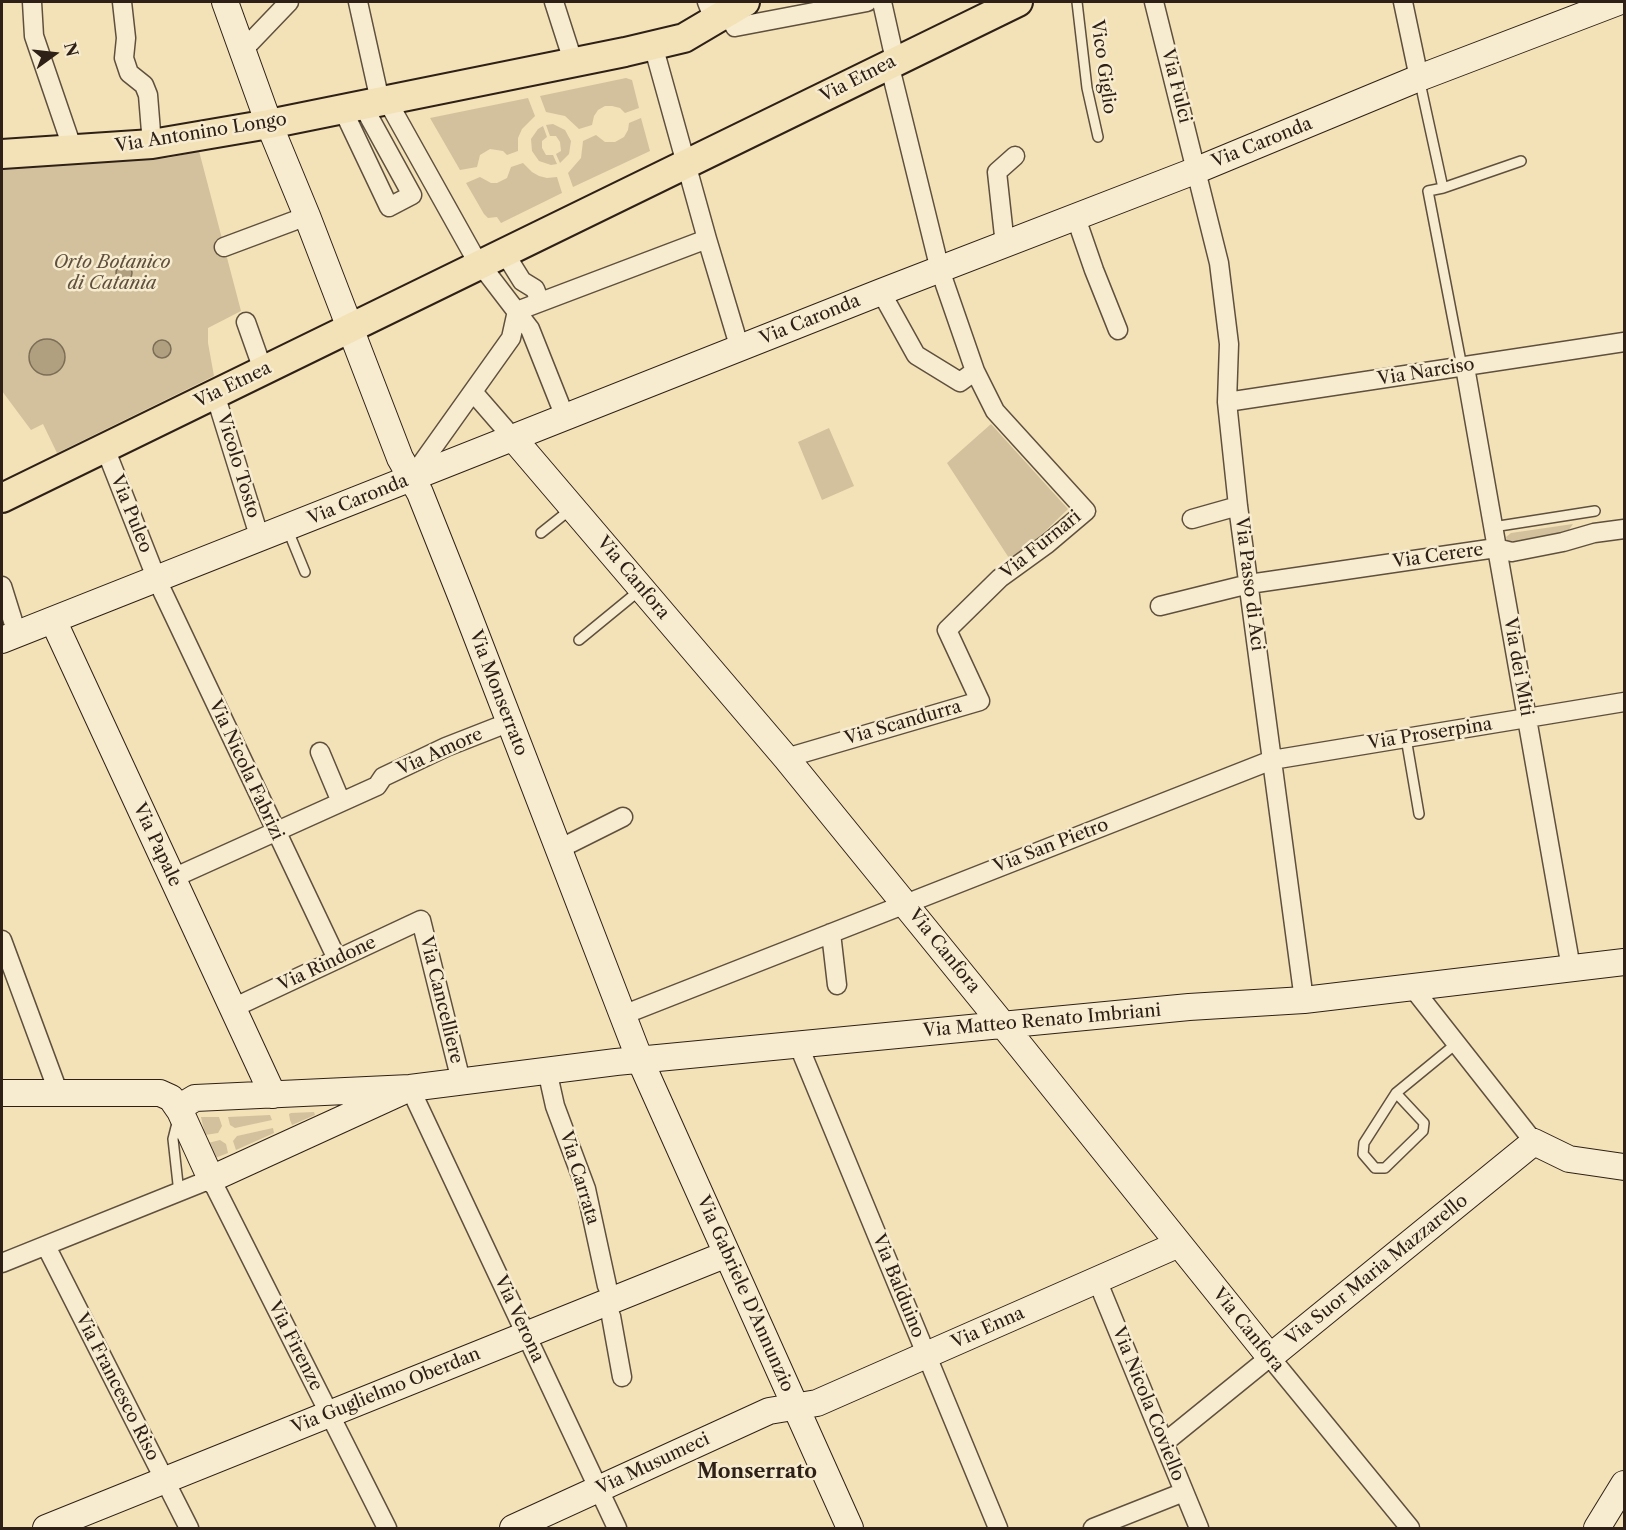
<!DOCTYPE html>
<style>
body{margin:0}
#map{position:relative;width:1626px;height:1530px;overflow:hidden;background:#f3e2b7;font-family:"Libre Caslon Text",serif}
canvas{display:block}
.frame{position:absolute;inset:0;border:3px solid #2e2016;pointer-events:none}
.north{position:absolute;left:24px;top:24px;width:60px;height:60px;-webkit-text-stroke:4px #f7ecd0;paint-order:stroke;rotate:75deg;font-size:16px;font-weight:700;line-height:24px;text-align:center;color:#2e2016}
.north::after{content:'';display:block;margin:auto;width:21px;height:27px;background:#2e2016;clip-path:polygon(50% 0,100% 100%,50% 72%,0 100%)}
</style>
<div id="map">
<canvas width="1626" height="1530"></canvas>
<div class="frame"></div>
<div class="north">N</div>
</div>
<script>
const context = document.querySelector('canvas').getContext('2d');
context.lineJoin = 'round';
function paint(path, color) {
  context.fillStyle = color;
  context.fill(path, 'evenodd');
}
function shape(rows) {
  const path = new Path2D();
  for (const r of rows) {
    if (r.length === 3) {
      path.moveTo(r[0] + r[2], r[1]);
      path.arc(r[0], r[1], r[2], 0, 2 * Math.PI);
      continue;
    }
    path.moveTo(r[0], r[1]);
    for (let i = 2; i < r.length; i += 2) path.lineTo(r[i], r[i + 1]);
  }
  return path;
}
function trace(path, color, width, dash) {
  context.strokeStyle = color;
  context.lineWidth = width;
  context.lineCap = dash ? 'butt' : 'round';
  context.setLineDash(dash || []);
  context.stroke(path);
}
function drawText(font, color, halo, rows, align = 'center') {
  context.font = font + ' "Libre Caslon Text",serif';
  context.lineWidth = 5;
  context.setLineDash([]);
  context.textBaseline = 'middle';
  context.strokeStyle = halo;
  context.fillStyle = color;
  for (const [text, x, y, turn = 0] of rows) {
    context.save();
    context.translate(x, y);
    context.rotate((+turn || 0) * Math.PI / 180);
    context.textAlign = isNaN(turn) ? turn : align;
    if (halo) context.strokeText(text, 0, 0);
    context.fillText(text, 0, 0);
    context.restore();
  }
}
paint(shape([
 [626,78,632,80,639,108,625,113,620,108,612,106,605,106,598,110,594,116,592,125,579,129,565,116,546,112,540,96],
 [528,98,535,116,522,129,518,138,518,151,507,155,503,151,490,149,480,155,477,167,460,170,430,118],
 [641,118,650,151,573,187,568,173,581,158,583,141,596,135,605,142,615,142,624,137,628,130,629,123],
 [553,124,565,130,571,141,569,154,560,163,556,154,561,151,560,142,556,136,550,136,546,125],
 [543,126,547,137,542,141,542,148,546,155,553,155,557,164,551,165,539,161,532,151,531,139,538,129],
 [199,151,241,311,208,328,208,343,214,376,57,453,43,424,31,430,2,391,2,167,168,158],
 [523,163,532,172,539,176,547,178,557,177,562,193,501,223,497,217,488,218,484,214,466,183,480,177,491,183,497,183,507,178,511,167],
 [991,424,1068,509,1035,541,1009,558,947,463],
 [829,428,854,486,822,500,798,442],
 [1573,524,1566,534,1533,545,1507,542,1506,537,1511,533],
 [314,1112,315,1115,292,1125,290,1120,289,1114,291,1113],
 [270,1115,272,1120,235,1128,230,1125,228,1117],
 [201,1117,219,1117,222,1126,218,1133,205,1135],
 [273,1128,274,1133,236,1150,233,1141,237,1136],
 [220,1140,226,1144,228,1153,215,1158,208,1143]
]), '#d2c19c');
const water = shape([
 [124,273,8],
 [47,357,18],
 [162,349,9]
]);
paint(water, '#b0a080');
trace(water, '#7c6d56', 1.5);
const lane = shape([
 [1077,2,1087,88,1098,137],
 [1419,78,1443,188,1428,191,1462,367],
 [1443,188,1521,161],
 [1493,527,1595,511],
 [287,528,305,572],
 [541,533,571,509],
 [579,640,640,590],
 [1406,738,1419,814],
 [1396,1093,1424,1123,1423,1131,1385,1168,1375,1168,1363,1154,1364,1143,1396,1093,1457,1043],
 [178,1119,173,1139,179,1193]
]);
const street = shape([
 [32,2,34,36,73,150],
 [122,2,126,38,124,58,129,73,144,85,148,95,152,144],
 [358,2,380,101],
 [554,2,573,61],
 [707,2,714,20],
 [882,2,895,60],
 [1154,2,1219,263,1229,344,1227,402,1238,506,1304,1000],
 [1403,2,1419,78],
 [727,12,735,27,867,2],
 [653,45,707,239,740,349],
 [243,50,289,2],
 [389,98,393,111,474,256,530,329,565,417],
 [342,108,389,207,412,195,362,104],
 [1076,218,1094,270,1118,330],
 [1005,245,997,172,1015,156],
 [224,247,307,216],
 [504,252,522,281,535,289,540,302],
 [881,292,916,355,960,382,975,371],
 [517,311,707,239],
 [246,322,263,370],
 [1465,367,1571,968],
 [473,392,513,438],
 [215,394,260,539],
 [1227,402,1624,342],
 [105,448,157,580,337,959],
 [412,477,511,338,517,311],
 [1192,519,1238,506],
 [2,586,17,634],
 [1160,606,1249,584,1496,548,1512,552,1563,542,1594,533,1624,529],
 [320,752,341,802],
 [786,758,980,701,947,630,1000,578,1047,544,1086,511,995,411,975,371,940,270,889,63],
 [559,849,623,817],
 [173,878,377,786,383,777,446,747,510,722],
 [831,933,837,985],
 [2,940,59,1094],
 [1412,987,1534,1142],
 [233,1008,421,920,461,1081],
 [623,1015,1272,760,1624,702],
 [798,1044,998,1528],
 [547,1070,555,1106,586,1189,607,1286],
 [410,1088,617,1528],
 [46,1246,189,1528],
 [2,1263,211,1179,387,1528],
 [1097,1280,1199,1528],
 [611,1316,622,1377],
 [1164,1443,1270,1357,1410,1528],
 [1093,1528,1184,1492]
]);
const secondary = shape([
 [225,2,269,124,307,216,400,458,420,493,463,601,640,1060,850,1528],
 [513,438,786,758,1021,1047,1270,1357,1534,1142,1569,1159,1624,1167],
 [53,620,273,1095],
 [2,640,881,292,1197,170,1419,78,1618,2],
 [410,1088,211,1179,180,1111,185,1104,195,1098,410,1088,616,1062,1189,1007,1304,1000,1624,962],
 [2,1093,160,1093,171,1098,180,1111],
 [46,1528,727,1254],
 [513,1528,769,1411,817,1403,1179,1244],
 [1597,1528,1624,1484]
]);
const primary = shape([
 [2,154,152,144,269,124,625,52,684,38,745,2],
 [2,498,1018,2]
]);
trace(lane, '#5f503e', 12);
trace(street, '#5f503e', 21);
trace(secondary, '#2e2016', 28);
trace(primary, '#2e2016', 32);
trace(lane, '#f7ecd0', 9);
trace(street, '#f7ecd0', 18);
trace(secondary, '#f7ecd0', 26);
trace(primary, '#f3e2b7', 28);
drawText('18px', '#2e2016', '#f7ecd0', [
 ["Vico Giglio",1103,67,82],
 ["Via Etnea",858,79,-27],
 ["Via Fulci",1176,86,76],
 ["Via Antonino Longo",201,133,-9],
 ["Via Caronda",1262,143,-22],
 ["Via Caronda",810,320,-22],
 ["Via Narciso",1426,372,-9],
 ["Via Etnea",233,385,-26],
 ["Vicolo Tosto",238,466,73],
 ["Via Caronda",358,500,-22],
 ["Via Puleo",131,514,68],
 ["Via Furnari",1041,545,-39],
 ["Via Cerere",1438,556,-8],
 ["Via Canfora",633,578,50],
 ["Via Passo di Aci",1249,584,83],
 ["Via dei Miti",1518,667,80],
 ["Via Monserrato",498,693,69],
 ["Via Scandurra",903,723,-16],
 ["Via Proserpina",1430,734,-9],
 ["Via Amore",440,752,-24],
 ["Via Nicola Fabrizi",246,770,65],
 ["Via Papale",157,845,65],
 ["Via San Pietro",1051,846,-21],
 ["Via Canfora",944,951,51],
 ["Via Rindone",327,964,-25],
 ["Via Cancelliere",441,1000,76],
 ["Via Matteo Renato Imbriani",1042,1021,-5],
 ["Via Carrata",579,1178,73],
 ["Via Suor Maria Mazzarello",1377,1270,-39],
 ["Via Balduino",898,1286,68],
 ["Via Gabriele D'Annunzio",745,1294,66],
 ["Via Verona",519,1319,65],
 ["Via Enna",988,1328,-24],
 ["Via Canfora",1248,1330,51],
 ["Via Firenze",295,1346,63],
 ["Via Francesco Riso",117,1387,63],
 ["Via Guglielmo Oberdan",386,1391,-22],
 ["Via Nicola Coviello",1148,1404,68],
 ["Via Musumeci",653,1464,-25]
]);
drawText('italic 18px', '#5f503e', '#f7ecd0', [
 ["Orto Botanico",112,263],
 ["di Catania",112,284]
]);
drawText('bold 20px', '#2e2016', '#f7ecd0', [
 ["Monserrato",757,1472]
]);
</script>
